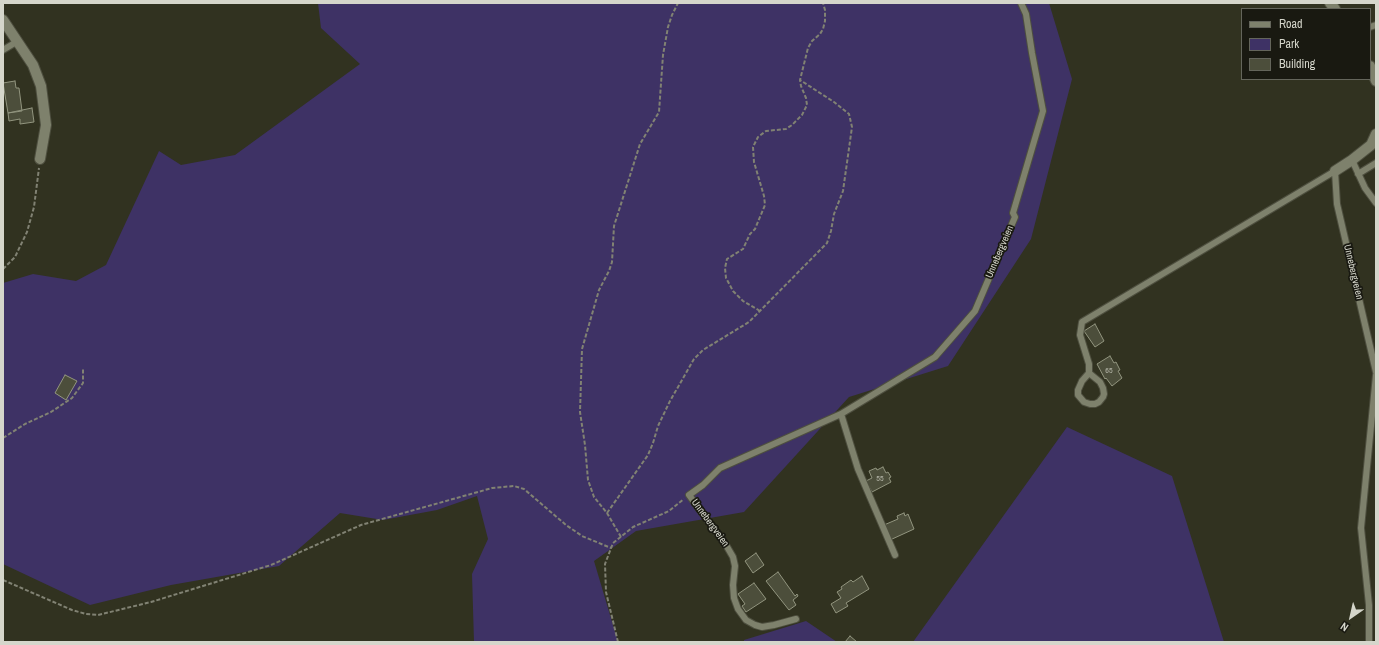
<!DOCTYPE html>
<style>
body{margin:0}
#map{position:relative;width:1379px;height:645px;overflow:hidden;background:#313220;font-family:"Archivo Narrow",sans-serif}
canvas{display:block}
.frame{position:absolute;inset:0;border:4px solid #d5d6cb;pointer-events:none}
.legend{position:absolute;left:1241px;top:8px;width:130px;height:72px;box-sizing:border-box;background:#191911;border:1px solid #64655b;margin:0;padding:5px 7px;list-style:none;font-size:12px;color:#d5d6cb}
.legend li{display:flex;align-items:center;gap:8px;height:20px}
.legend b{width:20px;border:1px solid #64655b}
.north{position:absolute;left:1331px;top:597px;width:40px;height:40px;-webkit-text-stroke:3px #191911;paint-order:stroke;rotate:214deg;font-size:11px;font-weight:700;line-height:16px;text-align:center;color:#d5d6cb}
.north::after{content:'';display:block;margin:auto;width:14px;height:18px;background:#d5d6cb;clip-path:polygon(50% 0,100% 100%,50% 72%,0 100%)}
</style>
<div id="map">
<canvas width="1379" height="645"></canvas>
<div class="frame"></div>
<ul class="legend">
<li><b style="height:5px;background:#7e816c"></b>Road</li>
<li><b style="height:11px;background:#3e3265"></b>Park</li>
<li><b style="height:11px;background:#4c4e3b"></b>Building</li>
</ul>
<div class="north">N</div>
</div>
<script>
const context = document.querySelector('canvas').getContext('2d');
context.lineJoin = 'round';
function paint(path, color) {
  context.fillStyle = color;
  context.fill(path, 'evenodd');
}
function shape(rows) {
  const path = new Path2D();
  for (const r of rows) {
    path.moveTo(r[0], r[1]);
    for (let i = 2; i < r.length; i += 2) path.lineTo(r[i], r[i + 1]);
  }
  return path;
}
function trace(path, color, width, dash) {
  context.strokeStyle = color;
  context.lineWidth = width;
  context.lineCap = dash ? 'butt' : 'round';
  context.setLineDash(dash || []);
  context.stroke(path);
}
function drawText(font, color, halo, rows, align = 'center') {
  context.font = font + ' "Archivo Narrow",sans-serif';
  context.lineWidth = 3.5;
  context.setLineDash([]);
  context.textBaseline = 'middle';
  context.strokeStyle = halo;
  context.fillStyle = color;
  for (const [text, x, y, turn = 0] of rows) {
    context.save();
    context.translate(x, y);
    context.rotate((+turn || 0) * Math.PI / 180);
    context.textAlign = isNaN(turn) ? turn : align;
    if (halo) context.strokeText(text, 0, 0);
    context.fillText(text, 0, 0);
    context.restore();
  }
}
paint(shape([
 [318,3,1049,3,1072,79,1031,239,948,366,849,397,744,512,636,531,594,561,618,642,474,642,472,574,488,539,477,496,437,510,383,520,340,513,279,566,171,585,90,605,3,564,3,283,33,274,76,281,106,265,159,151,181,165,235,155,360,64,321,28],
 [1067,427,1172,476,1224,642,913,642],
 [806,621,837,642,744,642,744,640]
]), '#3e3265');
const building = shape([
 [15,81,16,88,19,88,22,111,8,113,3,83,15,81],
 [32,108,34,122,20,124,20,119,9,121,8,113,32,108],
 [1095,324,1104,341,1095,347,1084,331,1095,324],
 [1110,356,1114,363,1116,362,1120,370,1118,371,1122,378,1112,386,1106,378,1105,379,1097,364,1110,356],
 [65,375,77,381,66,400,55,393,65,375],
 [883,467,886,473,888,472,891,477,889,478,891,482,872,492,866,481,872,478,869,471,876,468,877,470,883,467],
 [904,513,905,516,908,514,914,529,890,540,884,525,898,519,897,516,904,513],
 [756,553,764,565,753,573,745,561,756,553],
 [778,572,795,596,797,594,798,596,793,600,796,605,789,610,766,581,778,572],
 [862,576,869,589,846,603,848,606,836,613,831,604,841,598,837,592,842,589,841,587,851,580,853,582,862,576],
 [754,583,766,599,746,612,742,606,745,604,738,594,754,583],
 [850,636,857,642,845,642,850,636]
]);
paint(building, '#4c4e3b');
trace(building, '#92957f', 1);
const service = shape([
 [1370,27,1376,25],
 [3,50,18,41],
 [1352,160,1365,188,1376,203],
 [1358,174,1376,163],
 [1089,373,1100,382,1103,388,1104,394,1103,397,1099,402,1095,404,1090,404,1084,402,1078,395,1078,390,1082,381,1089,373,1089,364,1080,335,1082,322,1335,171,1337,204,1376,372],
 [841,414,858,469,895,555],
 [796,619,774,625,762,627,755,625,746,620,738,609,734,598,733,585,735,566,733,557,726,545,689,495,703,485,720,468,841,414,935,357,975,311,1015,217,1013,213,1043,111,1032,53,1026,14,1021,3],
 [1369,642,1369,605,1361,528,1376,375]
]);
const minor = shape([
 [1330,3,1335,9],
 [3,20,33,65,41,86,46,125,40,159],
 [1370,66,1376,81],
 [1335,171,1352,160,1371,145,1376,134]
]);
trace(service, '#4e4f3f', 8);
trace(minor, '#4e4f3f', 12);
trace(shape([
 [3,269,15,257,27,232,34,207,39,168],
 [760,311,743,301,733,291,726,278,725,268,727,259,743,249,750,234,755,229,765,205,764,196,754,162,753,147,758,137,766,131,786,129,792,125,802,115,807,105,806,98,801,86,800,80,808,48,812,41,820,34,823,29,825,21,825,10,823,3],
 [3,438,25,424,51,412,72,398,83,383,83,369],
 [607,513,648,455,653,443,658,426,670,401,694,359,703,350,749,322,827,243,831,231,834,214,843,191,852,127,849,114,834,102,800,80],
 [621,537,607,513,594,497,588,480,585,445,580,412,582,349,599,290,609,271,612,262,614,226,640,144,659,112,663,55,668,27,672,15,678,3],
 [3,580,72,610,86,614,98,615,151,602,271,565,361,525,492,488,514,486,524,489,566,525,582,536,611,548],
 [618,642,606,592,605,564,613,543,633,527,669,511,684,499]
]), '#818273', 2, [4, 2]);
trace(service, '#7e816c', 6);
trace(minor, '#7e816c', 10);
drawText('8px', '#b3b4a7', null, [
 ["65",1109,371],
 ["55",880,479]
]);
drawText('10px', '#d5d6cb', '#191911', [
 ["Unnebergveien",1000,252,-67],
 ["Unnebergveien",1353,272,77],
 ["Unnebergveien",710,523,54]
]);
</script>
